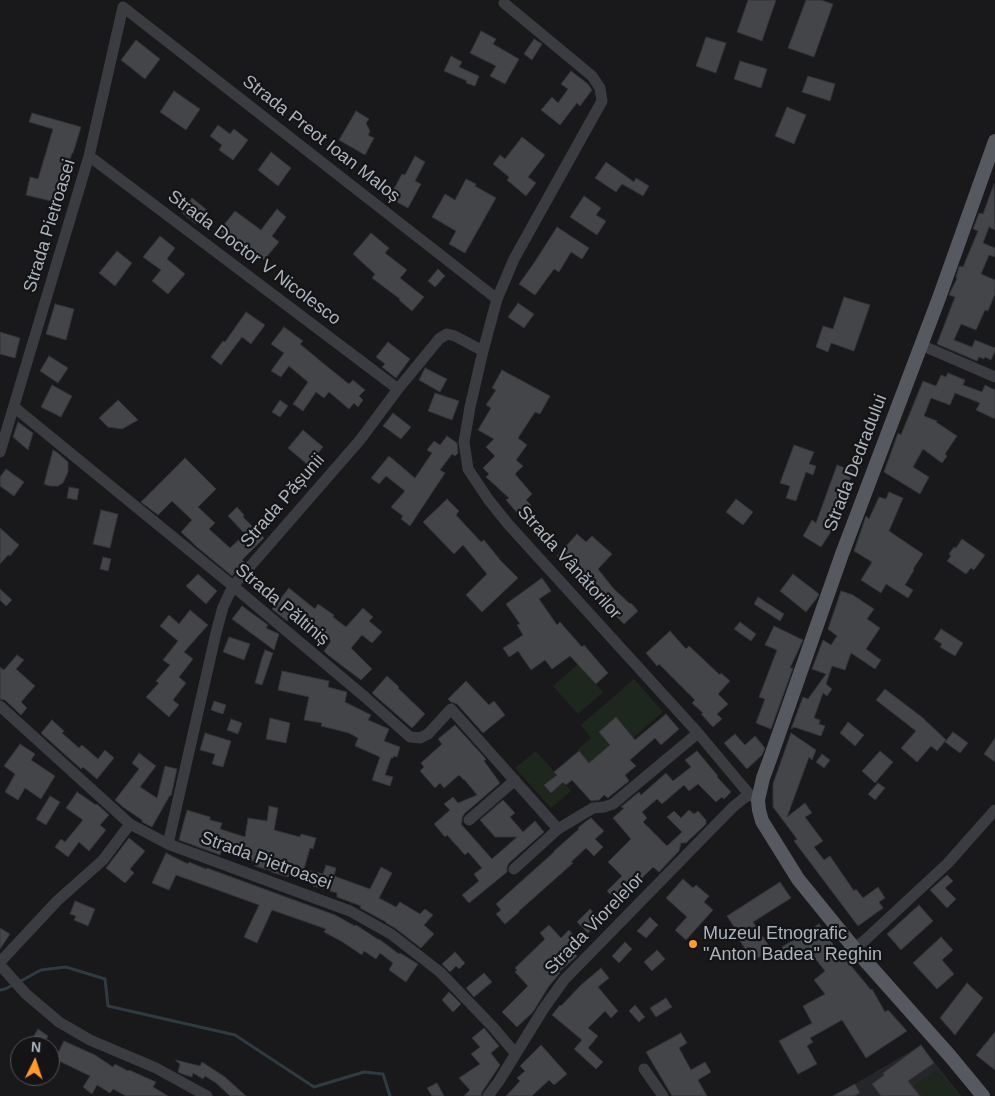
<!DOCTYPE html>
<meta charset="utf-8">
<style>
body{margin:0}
#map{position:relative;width:995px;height:1096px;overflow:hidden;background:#19191c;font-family:Helvetica,sans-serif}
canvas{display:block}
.north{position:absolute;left:10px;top:1036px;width:50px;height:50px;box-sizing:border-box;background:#141417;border:1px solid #505459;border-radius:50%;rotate:4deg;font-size:14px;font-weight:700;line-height:20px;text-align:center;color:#abb3bc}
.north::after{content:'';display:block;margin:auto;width:18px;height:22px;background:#ff9a2e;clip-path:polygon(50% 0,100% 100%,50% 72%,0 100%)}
</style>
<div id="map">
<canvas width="995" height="1096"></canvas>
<div class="north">N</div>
</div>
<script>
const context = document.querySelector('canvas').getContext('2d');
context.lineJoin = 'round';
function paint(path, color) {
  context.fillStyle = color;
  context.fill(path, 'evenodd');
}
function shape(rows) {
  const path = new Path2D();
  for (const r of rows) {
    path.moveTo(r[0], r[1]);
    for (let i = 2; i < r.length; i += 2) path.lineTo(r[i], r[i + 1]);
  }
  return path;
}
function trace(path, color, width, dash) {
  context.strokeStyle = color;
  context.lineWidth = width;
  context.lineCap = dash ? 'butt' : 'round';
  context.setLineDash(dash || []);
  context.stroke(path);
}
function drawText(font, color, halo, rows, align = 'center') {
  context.font = font + ' Helvetica,sans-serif';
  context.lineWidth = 4.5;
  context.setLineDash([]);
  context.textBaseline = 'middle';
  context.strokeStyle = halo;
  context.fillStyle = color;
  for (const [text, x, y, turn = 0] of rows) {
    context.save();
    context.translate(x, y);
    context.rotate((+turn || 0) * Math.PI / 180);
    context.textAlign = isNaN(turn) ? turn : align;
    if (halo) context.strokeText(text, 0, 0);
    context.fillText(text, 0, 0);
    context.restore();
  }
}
paint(shape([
 [921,1045,961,1096,833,1096,855,1084]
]), '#252629');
paint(shape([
 [578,664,603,692,578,714,553,686],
 [634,679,663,712,596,770,577,750,591,738,581,725],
 [536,751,571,791,551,808,515,768],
 [937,1069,959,1096,923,1096,917,1088,906,1096,900,1096]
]), '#1e271e');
trace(shape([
 [19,982,41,970,66,967,105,979,108,1006,235,1035,314,1087,364,1072,383,1074,390,1096],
 [0,990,5,989,13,985]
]), '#2e3b41', 3);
const building = shape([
 [748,0,776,0,762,41,737,32,748,0],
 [806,0,821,0,833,4,814,57,788,48,806,0],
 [481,31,496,39,493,44,519,59,505,84,490,76,496,66,470,53,481,31],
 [706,37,726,43,716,73,696,66,706,37],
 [534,39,542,44,532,60,524,54,534,39],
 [136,40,160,59,145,79,121,60,136,40],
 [451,56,462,62,459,67,479,76,475,86,466,83,467,81,444,71,451,56],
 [740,61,767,69,761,88,734,79,740,61],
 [571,71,588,84,592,90,580,106,577,103,560,125,541,110,552,97,558,103,568,89,561,84,571,71],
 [808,76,835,84,830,101,802,92,808,76],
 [174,91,200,109,186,130,160,112,174,91],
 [787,107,806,115,794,144,775,136,787,107],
 [356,111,369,119,366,123,370,131,368,135,374,138,365,155,339,140,356,111],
 [32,113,81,127,73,153,72,153,65,175,62,174,55,202,26,195,30,177,38,179,53,129,29,122,32,113],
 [218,125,230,134,234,129,248,140,233,160,219,150,222,145,210,136,218,125],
 [522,137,545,155,528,177,536,183,526,196,507,180,509,177,493,164,500,155,505,159,522,137],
 [271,152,291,168,278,186,258,170,271,152],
 [415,156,425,162,415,181,421,184,408,208,389,198,402,174,405,175,415,156],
 [606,162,634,182,636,178,649,186,643,196,622,184,616,192,595,178,606,162],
 [466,179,476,184,475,186,496,198,465,253,449,244,456,231,432,217,445,194,455,200,466,179],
 [994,184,995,230,989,227,983,243,995,248,995,257,989,255,981,274,995,280,995,294,988,311,985,310,976,330,961,324,954,340,972,347,975,340,995,348,995,351,991,360,985,357,984,359,979,357,977,361,937,344,955,297,949,295,957,278,956,277,959,267,960,266,963,267,978,231,973,229,979,213,983,214,994,184],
 [584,196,601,208,596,215,606,221,597,235,570,217,584,196],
 [192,198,207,210,196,224,181,212,192,198],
 [277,209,286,217,272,236,279,242,264,260,241,241,238,245,219,231,235,211,261,230,277,209],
 [557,227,589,248,582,259,571,252,559,272,554,269,535,295,519,284,534,263,557,227],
 [371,233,389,248,385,253,407,270,400,278,424,297,412,311,399,300,400,299,372,278,375,274,353,254,371,233],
 [160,236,175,248,167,259,185,274,168,294,152,281,161,270,143,257,160,236],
 [117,251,132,263,115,286,99,273,117,251],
 [438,269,445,276,435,287,428,281,438,269],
 [844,297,870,305,854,351,831,343,828,352,816,347,823,326,833,329,844,297],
 [518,303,534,314,524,328,508,317,518,303],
 [55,304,74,309,66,340,46,334,55,304],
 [246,312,265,325,251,344,242,337,221,365,211,357,223,341,225,342,246,312],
 [284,327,303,341,300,344,324,364,349,384,353,380,365,390,359,396,363,400,358,407,354,403,349,409,329,392,324,398,316,392,303,411,293,404,308,382,289,366,281,377,271,371,284,353,271,344,284,327],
 [0,332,20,338,15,358,0,354,0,332],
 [388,342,410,359,396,378,382,367,385,364,376,357,388,342],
 [49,356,68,368,58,383,40,371,49,356],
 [425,368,447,379,440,392,419,380,425,368],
 [502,370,550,396,540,414,535,412,518,438,527,445,516,460,523,466,515,474,532,494,526,500,531,505,519,515,506,500,509,498,486,477,489,474,483,468,495,456,486,447,494,439,478,430,491,408,486,405,496,390,492,388,502,370],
 [948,373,965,380,963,385,982,392,985,385,995,390,995,419,976,410,980,403,955,393,950,405,931,398,924,416,937,421,936,422,957,436,945,454,947,456,942,463,923,449,913,467,929,477,920,494,884,472,898,433,901,435,923,381,936,386,941,375,946,377,948,373],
 [52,385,72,396,61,417,41,407,52,385],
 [435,393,459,401,452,420,428,411,435,393],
 [118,400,138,420,122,429,108,427,99,418,118,400],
 [280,400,288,406,280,417,272,412,280,400],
 [393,413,411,427,401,439,383,426,393,413],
 [18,422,33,433,28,450,13,437,18,422],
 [303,430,323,447,308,465,288,448,303,430],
 [447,436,457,443,458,453,455,456,452,454,440,470,445,473,410,526,401,519,403,516,391,507,405,491,386,476,379,484,371,478,389,456,415,478,432,453,427,450,434,441,440,445,447,436],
 [794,445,814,452,809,464,816,466,813,475,806,472,796,501,786,498,790,486,780,483,794,445],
 [53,450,58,453,68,462,68,472,63,483,58,486,50,486,44,484,53,450],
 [185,458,216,489,198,507,215,523,209,529,230,548,245,534,228,516,237,507,244,515,243,517,264,538,242,560,244,562,232,576,197,547,181,532,192,520,172,501,158,515,141,502,185,458],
 [837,465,853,471,832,530,821,547,803,536,812,520,816,523,837,465],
 [6,469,24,482,14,496,0,486,0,477,6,469],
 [69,487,79,489,77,500,67,498,69,487],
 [889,492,903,498,889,531,923,554,913,569,914,570,905,585,913,590,908,598,886,584,881,593,861,580,872,562,854,551,866,516,869,519,879,497,886,499,889,492],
 [447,499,459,511,456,515,481,542,484,540,501,561,518,578,482,612,466,595,487,574,463,545,454,554,423,522,447,499],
 [736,499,753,512,743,525,726,512,736,499],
 [101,510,118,514,110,548,93,544,101,510],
 [0,528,19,545,10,556,8,555,0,564,0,528],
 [577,534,586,542,592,536,612,554,598,569,613,588,630,604,631,603,638,611,624,624,600,600,590,589,591,588,557,556,577,534],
 [962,539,985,555,974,570,971,568,966,574,947,561,951,556,949,554,954,547,956,548,962,539],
 [103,557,111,559,108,571,100,569,103,557],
 [198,574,217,591,206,604,186,586,198,574],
 [793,574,819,594,817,598,806,612,780,591,793,574],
 [542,578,551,591,539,599,557,625,560,622,582,647,584,645,608,673,596,684,570,656,552,669,545,660,531,670,518,651,509,657,503,648,523,635,517,625,520,624,506,604,542,578],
 [289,588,315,609,318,604,334,615,333,617,346,627,363,608,373,617,369,621,382,632,372,643,362,635,351,648,372,669,361,680,328,655,324,651,331,641,293,614,287,621,272,609,289,588],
 [0,589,12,600,6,606,0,600,0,589],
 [841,591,853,595,874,609,867,619,880,628,866,649,881,660,875,669,851,653,845,670,832,666,826,684,832,689,827,696,823,693,814,718,820,720,819,724,825,726,821,736,794,727,791,729,803,697,808,699,826,674,812,669,823,640,831,645,837,636,828,629,841,591],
 [758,597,784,614,780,621,754,604,758,597],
 [242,606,268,625,266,628,279,634,274,650,232,619,242,606],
 [190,610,208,625,184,652,193,659,179,677,186,683,173,700,179,705,169,717,146,697,159,683,156,681,170,665,163,660,178,641,160,626,169,615,179,624,190,610],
 [740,622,756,634,751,641,734,629,740,622],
 [774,626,803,640,790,668,793,668,771,729,756,723,765,699,759,697,777,650,765,645,774,626],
 [941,629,963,643,955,656,940,647,942,644,934,639,941,629],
 [670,631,686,649,689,646,720,675,721,673,730,681,718,694,728,704,717,714,722,719,713,727,701,714,703,713,692,703,695,700,659,664,657,666,646,653,670,631],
 [229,637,250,644,244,660,223,652,229,637],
 [265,650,273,653,262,685,255,683,262,658,265,650],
 [17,655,24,660,16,669,35,686,21,702,27,708,21,715,5,700,0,699,0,667,4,670,17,655],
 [282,671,329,681,328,687,347,692,345,702,371,715,368,720,389,729,384,741,400,747,397,757,394,756,393,758,391,758,385,775,393,777,390,786,372,780,380,757,355,746,358,738,349,733,321,726,322,723,304,720,309,697,278,690,282,671],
 [387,676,399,687,398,688,425,714,412,728,372,693,387,676],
 [466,681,489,705,494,701,505,715,483,733,457,704,451,702,448,699,466,681],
 [885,689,923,718,946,740,937,751,931,746,917,762,901,748,916,731,876,700,885,689],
 [214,701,226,705,223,714,211,710,214,701],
 [666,714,679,729,661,745,655,738,630,760,636,766,625,775,629,781,609,797,608,798,604,795,599,800,591,801,572,780,566,785,563,782,551,793,544,785,557,775,554,772,579,751,589,763,610,745,599,732,616,717,635,740,666,714],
 [270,718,290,723,286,743,266,739,270,718],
 [231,719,242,723,238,734,227,730,231,719],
 [52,720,64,731,62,733,79,748,82,745,98,759,105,750,114,758,97,779,83,767,81,769,41,733,52,720],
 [848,722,864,735,855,746,840,733,848,722],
 [455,725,486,759,484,761,500,783,464,814,462,818,462,822,461,824,492,859,517,837,495,837,480,820,503,800,515,813,510,817,523,832,535,821,544,832,509,863,507,867,507,872,469,903,462,895,479,881,474,874,482,868,468,852,465,855,447,835,445,837,434,824,450,810,444,804,453,797,458,803,477,795,464,779,464,780,459,775,444,788,440,783,435,788,420,771,424,767,421,763,442,744,438,739,455,725],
 [953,732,968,743,960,753,945,742,953,732],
 [205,733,231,741,223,767,212,764,215,754,200,750,205,733],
 [791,733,816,750,812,760,809,757,787,817,805,803,812,813,805,817,823,841,814,847,824,860,830,856,854,891,856,889,863,898,878,887,885,898,879,902,883,908,858,926,794,841,797,839,773,807,773,784,791,733],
 [735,734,745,745,755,736,765,748,762,755,747,769,724,743,735,734],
 [995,738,995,762,984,754,995,738],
 [20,744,35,754,31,760,55,776,41,799,25,788,18,800,5,792,15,774,4,766,20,744],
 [697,751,718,776,717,777,731,792,724,799,722,797,716,802,698,784,689,791,684,785,662,804,657,799,642,812,647,818,643,822,667,846,682,832,667,817,674,811,681,818,689,810,694,814,698,811,706,820,706,824,686,843,681,843,679,851,659,872,653,867,618,902,607,891,622,876,608,862,631,839,613,818,624,808,621,807,639,792,641,795,666,773,673,781,691,767,685,760,697,751],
 [880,751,893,762,875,783,862,771,880,751],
 [139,753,156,766,140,787,157,798,165,766,177,769,171,796,170,795,152,827,142,822,142,820,123,807,115,800,139,769,132,763,139,753],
 [822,754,830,760,824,768,816,762,822,754],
 [878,783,885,788,875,800,868,794,878,783],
 [77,792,96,805,97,804,109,815,100,825,106,830,89,851,79,842,68,857,55,847,61,839,65,842,83,820,66,808,77,792],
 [50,796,60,802,46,825,36,819,50,796],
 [269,806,278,808,274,830,300,837,301,834,316,838,313,849,310,848,304,869,323,874,326,865,336,868,334,876,370,889,381,867,392,873,379,898,396,907,400,902,420,914,425,909,433,915,424,925,434,934,421,948,395,928,386,923,386,922,360,908,361,906,337,897,337,893,313,886,314,882,289,875,288,877,271,872,272,871,255,866,256,862,240,858,243,847,225,841,220,855,179,840,187,810,210,817,210,820,222,823,220,829,245,837,248,818,267,821,269,806],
 [591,818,604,831,595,839,603,847,594,856,586,848,571,862,573,863,519,911,519,912,505,924,496,914,501,910,496,904,554,852,554,851,579,829,578,828,585,822,591,818],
 [129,838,145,851,130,869,134,873,125,883,106,868,129,838],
 [166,853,188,864,189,862,206,869,207,868,335,915,355,926,356,925,379,940,379,939,399,954,400,953,418,964,406,982,389,970,393,963,380,953,376,959,364,951,362,955,341,941,324,932,326,929,272,910,257,943,244,937,259,905,176,875,169,890,152,883,166,853],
 [947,875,953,881,945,888,956,899,947,908,930,890,947,875],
 [683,879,693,888,696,885,709,896,704,902,713,910,686,940,675,930,687,917,666,898,683,879],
 [780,882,791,898,753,922,771,949,758,958,750,947,746,950,740,941,742,939,727,916,780,882],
 [75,901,95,909,88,926,74,920,76,916,70,914,75,901],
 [919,905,933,921,901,950,887,934,919,905],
 [590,909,601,920,588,933,577,922,590,909],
 [650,917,658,925,646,938,637,931,650,917],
 [819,924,828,938,871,990,872,989,885,1012,888,1010,907,1031,866,1058,842,1020,810,1038,813,1042,807,1046,817,1064,798,1074,779,1041,812,1023,803,1006,825,994,814,980,825,971,807,948,794,956,791,951,786,954,782,947,819,924],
 [549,925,561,938,569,930,579,942,571,950,577,956,559,972,560,973,549,986,533,1012,517,1027,502,1012,528,986,515,972,517,970,515,968,545,939,540,933,549,925],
 [0,928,10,934,0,949,0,928],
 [941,937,953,950,942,960,954,974,937,989,913,963,941,937],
 [625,942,632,949,619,963,612,956,625,942],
 [657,950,665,959,652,971,644,962,657,950],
 [455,952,465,963,459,969,456,966,450,972,442,964,455,952],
 [601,968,609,978,598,987,618,1011,611,1018,605,1011,588,1028,598,1036,588,1048,603,1062,596,1069,574,1049,582,1040,552,1015,560,1005,561,1006,581,985,601,968],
 [484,973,492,982,474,997,466,988,484,973],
 [967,983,983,998,955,1035,940,1018,967,983],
 [449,992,461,1004,453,1012,442,1000,449,992],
 [666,998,672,1007,656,1017,650,1008,666,998],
 [635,1005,645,1017,639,1022,629,1011,635,1005],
 [484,1028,499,1046,491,1053,500,1065,482,1092,481,1096,464,1096,470,1090,459,1078,480,1064,471,1054,480,1047,472,1038,484,1028],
 [38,1029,48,1036,42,1046,28,1046,38,1029],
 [995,1032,995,1070,976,1055,995,1032],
 [681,1033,687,1043,679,1048,691,1070,705,1062,711,1072,698,1080,707,1096,672,1096,646,1052,681,1033],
 [64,1041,95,1055,113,1067,115,1064,128,1071,129,1070,156,1082,153,1087,168,1096,126,1096,113,1089,110,1093,97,1085,92,1094,83,1087,90,1076,55,1059,64,1041],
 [541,1045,567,1074,554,1085,549,1080,532,1096,506,1096,520,1081,517,1078,525,1071,520,1066,541,1045],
 [921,1045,934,1063,908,1081,920,1096,881,1096,872,1084,884,1075,883,1073,921,1045],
 [176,1060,200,1066,202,1062,225,1077,246,1096,230,1096,216,1083,205,1076,203,1079,193,1073,192,1077,185,1075,178,1072,180,1064,176,1061,176,1060],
 [437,1083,444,1096,432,1096,427,1088,437,1083],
 [855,1084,860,1093,854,1096,833,1096,855,1084]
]);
paint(building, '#434549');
trace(building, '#333438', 1);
trace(shape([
 [504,3,592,76,600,88,602,101,514,259,497,299,483,351,470,407,464,442,468,469,488,499,508,524,698,733,749,794,758,800],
 [89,156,398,389],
 [921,345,995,377],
 [14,407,233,586,365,697,410,737,420,738,428,734,451,709,558,829,593,808,604,807,613,804,698,733],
 [0,452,89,156,123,7,497,299],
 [0,706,130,824,168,844,350,911,391,934,440,972,493,1027,515,1053],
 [469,820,515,780],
 [168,844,216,633,223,607,233,586,360,440,398,389,439,339,447,334,455,336,483,351],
 [514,869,558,829],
 [854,948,864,941,948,863,995,810],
 [0,962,57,901,103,860,130,824],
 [0,965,26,994,59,1022,90,1040,156,1068,207,1096],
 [644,1069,663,1096],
 [488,1096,499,1081,544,1008,564,980,733,807,749,794]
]), '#3a3c41', 11);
trace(shape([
 [983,1096,950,1056,854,948,798,879,762,821,759,810,758,800,763,778,770,759,842,554,939,298,995,141]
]), '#565960', 14);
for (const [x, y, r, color] of [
 [693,944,5,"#ff9a2e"]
]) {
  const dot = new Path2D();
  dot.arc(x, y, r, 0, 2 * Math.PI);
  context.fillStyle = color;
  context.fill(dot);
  trace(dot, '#141417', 2);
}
drawText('18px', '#abb3bc', '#141417', [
 ["Strada Preot Ioan Maloș",321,139,38],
 ["Strada Pietroasei",50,226,-73],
 ["Strada Doctor V Nicolesco",254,258,37],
 ["Strada Dedradului",856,463,-69],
 ["Strada Pășunii",283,501,-49],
 ["Strada Vânătorilor",569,563,48],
 ["Strada Păltiniș",282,605,40],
 ["Strada Pietroasei",266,861,20],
 ["Strada Viorelelor",595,924,-46]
]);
drawText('18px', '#abb3bc', '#141417', [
 ["Muzeul Etnografic",703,934],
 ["\"Anton Badea\" Reghin",703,955]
], 'left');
</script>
